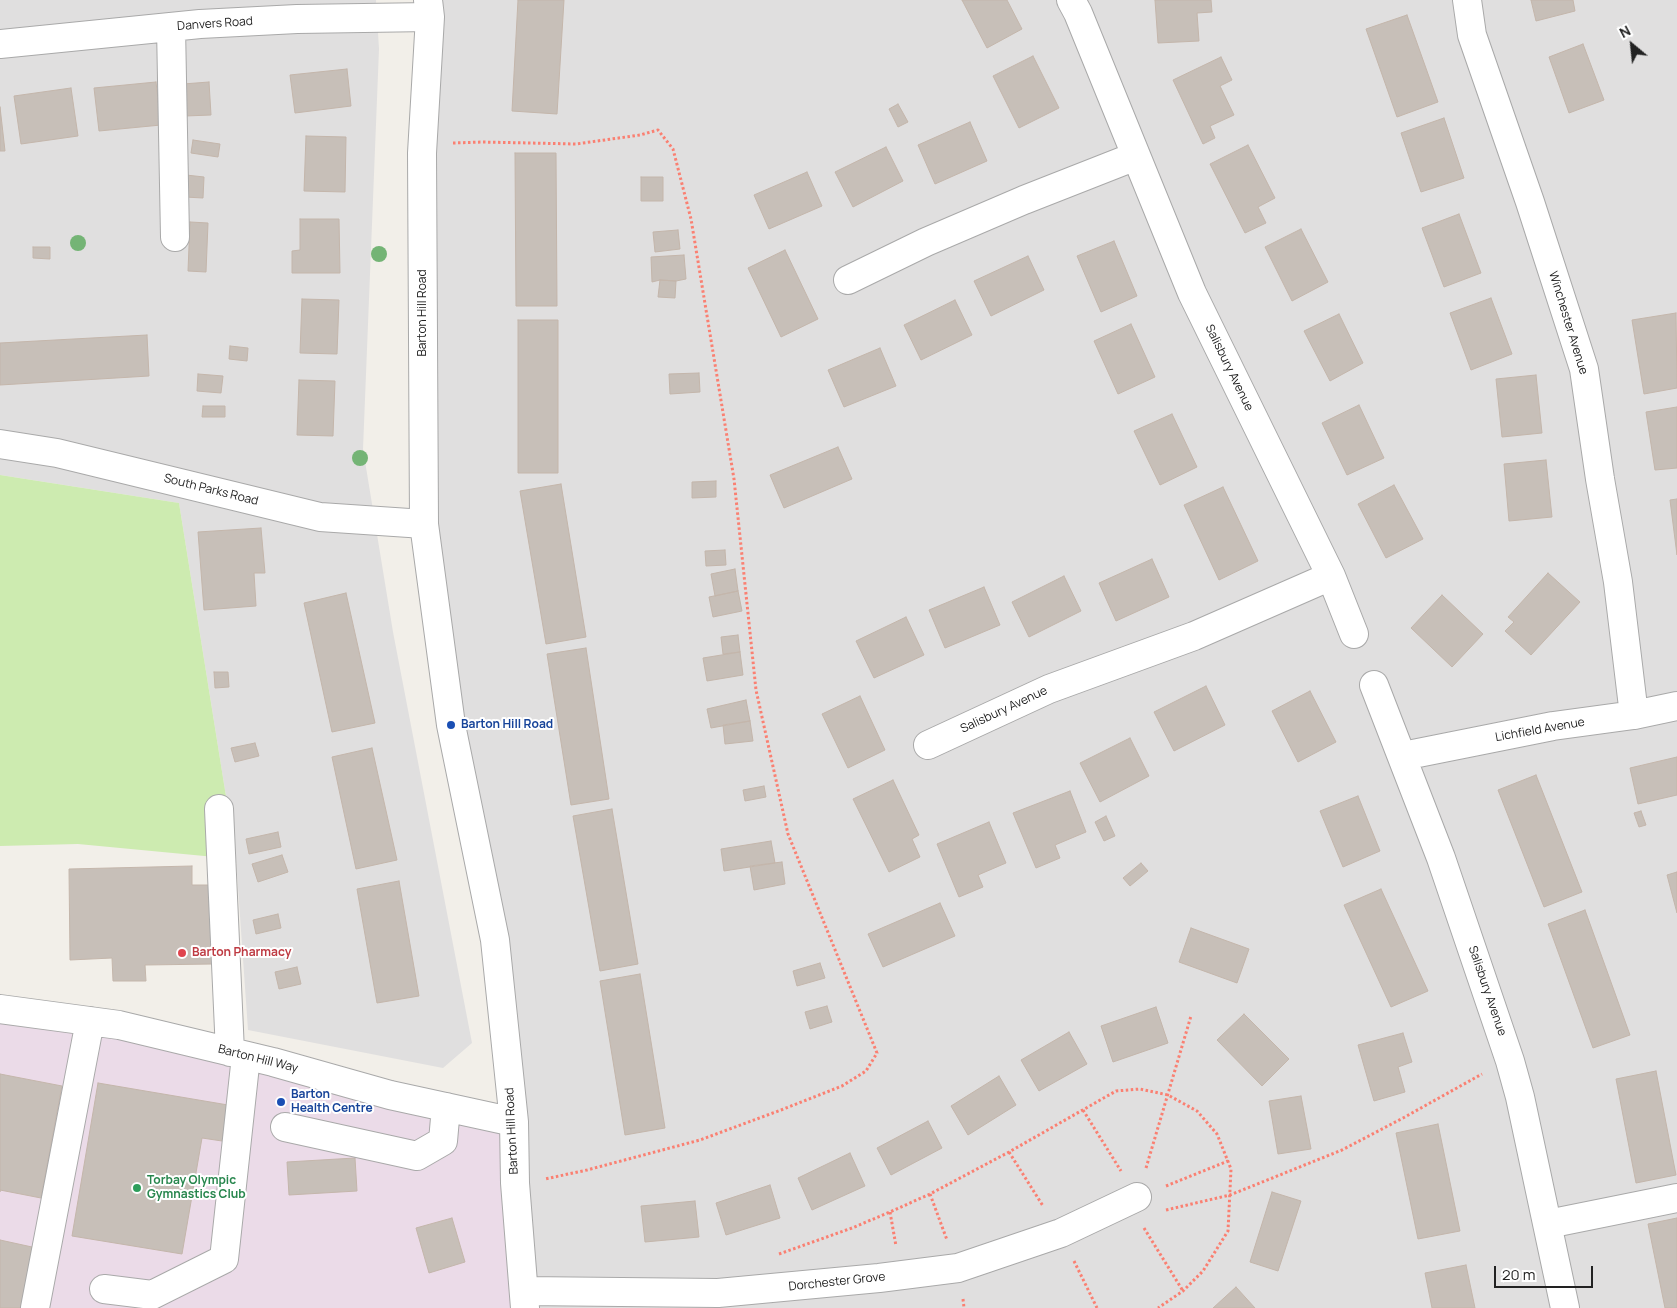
<!DOCTYPE html>
<style>
body{margin:0}
#map{position:relative;width:1677px;height:1308px;overflow:hidden;background:#f2efe9;font-family:Manrope,sans-serif}
canvas{display:block}
.north{position:absolute;left:1607px;top:20px;width:50px;height:50px;-webkit-text-stroke:4px #fff;paint-order:stroke;rotate:332deg;font-size:14px;font-weight:700;line-height:20px;text-align:center;color:#222}
.north::after{content:'';display:block;margin:auto;width:18px;height:22px;background:#222;clip-path:polygon(50% 0,100% 100%,50% 72%,0 100%)}
.scale{position:absolute;left:1494px;top:1266px;width:99px;height:22px;box-sizing:border-box;border:2px solid #222;border-top:0;padding-left:6px;font-size:15px;line-height:18px;white-space:nowrap;color:#222;-webkit-text-stroke:4px #fff;paint-order:stroke}
</style>
<div id="map">
<canvas width="1677" height="1308"></canvas>
<div class="north">N</div>
<div class="scale">20 m</div>
</div>
<script>
const context = document.querySelector('canvas').getContext('2d');
context.lineJoin = 'round';
function paint(path, color) {
  context.fillStyle = color;
  context.fill(path, 'evenodd');
}
function shape(rows) {
  const path = new Path2D();
  for (const r of rows) {
    path.moveTo(r[0], r[1]);
    for (let i = 2; i < r.length; i += 2) path.lineTo(r[i], r[i + 1]);
  }
  return path;
}
function trace(path, color, width, dash) {
  context.strokeStyle = color;
  context.lineWidth = width;
  context.lineCap = dash ? 'butt' : 'round';
  context.setLineDash(dash || []);
  context.stroke(path);
}
function drawText(font, color, halo, rows, align = 'center') {
  context.font = font + ' Manrope,sans-serif';
  context.lineWidth = 4;
  context.setLineDash([]);
  context.textBaseline = 'middle';
  context.strokeStyle = halo;
  context.fillStyle = color;
  for (const [text, x, y, turn = 0] of rows) {
    context.save();
    context.translate(x, y);
    context.rotate((+turn || 0) * Math.PI / 180);
    context.textAlign = isNaN(turn) ? turn : align;
    if (halo) context.strokeText(text, 0, 0);
    context.fillText(text, 0, 0);
    context.restore();
  }
}
paint(shape([
 [0,0,376,0,379,49,363,449,393,632,472,1043,443,1068,248,1030,236,859,179,503,0,475],
 [428,0,1677,0,1677,1308,525,1308,515,1183,424,524]
]), '#e0dfdf');
paint(shape([
 [0,1009,514,1122,525,1308,0,1308]
]), '#ebdbe8');
paint(shape([
 [0,475,179,503,236,859,78,844,0,846]
]), '#cdebb0');
const building = shape([
 [518,0,564,0,557,114,512,111,518,0],
 [962,0,1007,0,1022,29,987,48,962,0],
 [1155,0,1211,0,1212,12,1197,13,1199,41,1158,43,1155,0],
 [1531,0,1573,0,1575,11,1536,21,1531,0],
 [1407,15,1438,102,1397,117,1366,29,1407,15],
 [1583,44,1604,100,1569,113,1549,57,1583,44],
 [1033,56,1059,108,1019,128,993,76,1033,56],
 [1221,57,1232,80,1220,86,1234,115,1210,126,1215,138,1203,144,1173,80,1221,57],
 [347,69,351,106,295,113,290,75,347,69],
 [156,82,161,125,99,131,94,88,156,82],
 [209,82,211,115,185,116,183,84,209,82],
 [71,88,78,136,21,144,14,96,71,88],
 [898,104,908,122,898,127,889,109,898,104],
 [0,107,5,151,0,151,0,107],
 [1444,118,1464,178,1421,192,1401,133,1444,118],
 [970,122,987,161,935,184,918,145,970,122],
 [306,136,346,137,345,192,304,191,306,136],
 [193,140,220,144,218,157,191,153,193,140],
 [1248,145,1275,198,1258,207,1266,223,1245,233,1210,164,1248,145],
 [886,147,903,181,853,207,835,172,886,147],
 [515,153,556,153,557,306,516,306,515,153],
 [807,172,822,206,769,229,754,195,807,172],
 [186,175,204,177,203,198,185,197,186,175],
 [641,177,663,177,663,201,641,201,641,177],
 [1459,214,1481,273,1444,287,1422,228,1459,214],
 [300,219,339,219,340,273,292,273,292,251,300,250,300,219],
 [190,222,208,223,206,272,188,271,190,222],
 [1301,229,1328,282,1292,301,1265,247,1301,229],
 [678,230,680,249,655,252,653,232,678,230],
 [1114,241,1137,296,1101,312,1077,256,1114,241],
 [33,247,50,247,50,259,33,258,33,247],
 [785,250,818,319,781,337,748,268,785,250],
 [684,255,686,279,676,281,660,280,652,282,651,257,684,255],
 [1028,256,1044,290,991,316,974,281,1028,256],
 [660,280,676,281,675,298,658,297,660,280],
 [1491,298,1512,354,1471,370,1450,313,1491,298],
 [302,299,339,300,337,354,300,353,302,299],
 [955,300,972,335,921,360,904,325,955,300],
 [1676,313,1677,388,1644,394,1632,320,1676,313],
 [1339,314,1363,363,1330,381,1304,331,1339,314],
 [518,320,558,320,558,473,518,473,518,320],
 [1131,324,1155,377,1118,394,1094,341,1131,324],
 [147,335,149,376,0,385,0,343,147,335],
 [230,346,248,348,247,361,229,359,230,346],
 [880,348,896,386,844,407,828,370,880,348],
 [699,373,700,392,670,394,669,374,699,373],
 [198,374,223,376,221,393,197,391,198,374],
 [1536,375,1542,433,1502,437,1496,379,1536,375],
 [299,380,335,381,333,436,297,435,299,380],
 [1359,405,1384,458,1347,475,1322,423,1359,405],
 [203,406,225,406,225,417,202,417,203,406],
 [1677,407,1677,468,1655,470,1646,412,1677,407],
 [1172,414,1197,467,1160,485,1134,431,1172,414],
 [838,447,852,479,784,508,770,475,838,447],
 [1546,460,1552,517,1509,521,1504,464,1546,460],
 [716,481,716,497,692,498,692,482,716,481],
 [561,484,586,637,546,644,520,491,561,484],
 [1394,485,1423,539,1386,558,1358,504,1394,485],
 [1223,487,1258,561,1219,580,1184,505,1223,487],
 [1677,499,1677,555,1670,500,1677,499],
 [261,528,265,573,254,573,256,606,204,610,198,532,261,528],
 [725,550,726,565,706,566,705,551,725,550],
 [1152,559,1169,597,1116,621,1099,583,1152,559],
 [735,569,738,591,715,596,711,574,735,569],
 [1548,573,1580,602,1531,655,1505,631,1514,622,1508,617,1548,573],
 [1064,576,1081,611,1029,637,1012,602,1064,576],
 [984,587,1000,625,945,648,929,610,984,587],
 [738,591,742,611,713,617,709,597,738,591],
 [346,593,375,723,332,732,304,603,346,593],
 [1442,595,1483,634,1452,667,1411,628,1442,595],
 [906,617,924,655,874,678,856,641,906,617],
 [738,635,740,652,723,654,721,637,738,635],
 [586,648,609,799,571,805,547,654,586,648],
 [740,652,743,675,707,681,703,658,740,652],
 [214,672,228,672,229,687,215,688,214,672],
 [1206,686,1225,725,1174,751,1154,712,1206,686],
 [1310,691,1336,742,1298,762,1272,711,1310,691],
 [860,696,885,750,848,768,822,714,860,696],
 [746,700,750,721,711,728,707,709,746,700],
 [750,721,753,741,725,744,723,725,750,721],
 [1130,738,1149,776,1100,802,1080,763,1130,738],
 [255,743,259,756,235,762,231,748,255,743],
 [372,748,397,860,356,869,332,757,372,748],
 [1677,757,1677,795,1638,804,1630,768,1677,757],
 [1536,775,1582,892,1544,907,1498,790,1536,775],
 [893,780,919,835,912,839,920,857,889,872,853,799,893,780],
 [764,786,766,797,745,801,743,790,764,786],
 [1070,791,1086,832,1055,845,1060,858,1036,868,1013,813,1070,791],
 [1358,796,1380,851,1343,867,1320,811,1358,796],
 [612,809,638,964,600,971,573,816,612,809],
 [1641,811,1646,825,1639,827,1634,813,1641,811],
 [1106,816,1115,836,1104,841,1095,822,1106,816],
 [989,822,1006,863,978,875,983,887,959,897,937,844,989,822],
 [278,832,281,847,249,854,246,839,278,832],
 [771,841,775,863,724,871,721,849,771,841],
 [282,855,288,872,258,882,252,864,282,855],
 [782,862,785,884,754,890,750,866,782,862],
 [1141,863,1148,871,1130,886,1123,878,1141,863],
 [192,866,192,885,212,885,213,964,145,965,146,981,113,981,112,958,70,960,69,869,192,866],
 [1677,872,1677,913,1667,875,1677,872],
 [399,881,419,996,377,1003,357,889,399,881],
 [1381,889,1428,991,1391,1007,1344,905,1381,889],
 [940,903,955,936,883,967,868,934,940,903],
 [1585,910,1630,1035,1593,1048,1548,924,1585,910],
 [278,914,281,928,256,934,253,920,278,914],
 [1191,928,1249,949,1237,983,1179,962,1191,928],
 [820,963,825,978,797,986,793,971,820,963],
 [297,967,301,984,279,989,275,972,297,967],
 [640,974,665,1128,625,1135,600,981,640,974],
 [827,1006,832,1022,810,1029,805,1012,827,1006],
 [1156,1007,1168,1043,1113,1062,1101,1026,1156,1007],
 [1244,1014,1289,1059,1262,1086,1217,1040,1244,1014],
 [1069,1032,1087,1064,1039,1091,1021,1060,1069,1032],
 [1403,1033,1412,1062,1398,1067,1405,1092,1374,1101,1358,1045,1403,1033],
 [1656,1071,1676,1175,1636,1183,1616,1079,1656,1071],
 [0,1074,62,1086,41,1198,0,1190,0,1192,0,1074],
 [999,1076,1016,1105,968,1135,951,1106,999,1076],
 [98,1083,228,1105,222,1141,202,1138,182,1254,72,1236,98,1083],
 [1301,1096,1311,1149,1278,1154,1269,1101,1301,1096],
 [928,1121,942,1148,891,1175,877,1148,928,1121],
 [1438,1124,1460,1231,1418,1239,1396,1133,1438,1124],
 [850,1153,865,1186,812,1210,798,1178,850,1153],
 [355,1158,357,1191,289,1195,287,1162,355,1158],
 [770,1185,780,1218,726,1235,716,1203,770,1185],
 [1272,1192,1301,1201,1278,1271,1250,1262,1272,1192],
 [695,1201,699,1237,645,1242,641,1206,695,1201],
 [452,1218,465,1262,429,1273,416,1228,452,1218],
 [1677,1218,1677,1308,1665,1308,1648,1224,1677,1218],
 [0,1240,32,1247,21,1308,0,1308,0,1240],
 [1466,1265,1475,1308,1432,1308,1425,1273,1466,1265],
 [1236,1287,1255,1308,1213,1308,1236,1287]
]);
paint(building, '#c7bfb8');
trace(building, '#c4b6ab', 1);
const minor = shape([
 [428,0,430,17,422,153,424,524,451,725,495,940,514,1122,515,1183,525,1308],
 [1071,0,1078,13,1192,293,1331,576,1354,634],
 [1467,0,1472,35,1530,202,1584,369,1600,479,1618,582,1634,715],
 [171,27,175,237],
 [0,44,200,24,297,19,430,17],
 [848,280,926,242,1024,200,1136,156],
 [0,444,57,453,320,517,424,524],
 [1374,685,1441,858,1510,1061,1520,1097,1565,1308],
 [928,745,1049,689,1194,636,1331,576],
 [1403,756,1553,726,1634,715,1677,706],
 [219,809,230,1052],
 [0,1009,119,1025,273,1062,390,1095,514,1122],
 [285,1127,417,1156,443,1141,446,1107],
 [1548,1224,1677,1198],
 [104,1289,152,1295,224,1259,246,1056],
 [524,1291,718,1293,879,1278,958,1268,1061,1233,1137,1197],
 [35,1308,90,1021]
]);
trace(minor, '#a9a9a9', 30);
trace(shape([
 [453,143,482,142,576,144,640,135,658,130,673,149,691,219,734,479,756,690,788,834,877,1053,866,1071,842,1086,781,1110,700,1140,587,1170,545,1179],
 [1083,1110,1121,1171],
 [1009,1152,1043,1206],
 [1146,1168,1191,1016],
 [1166,1186,1228,1161],
 [930,1194,947,1240],
 [1166,1210,1230,1195,1342,1150,1403,1118,1482,1074],
 [890,1212,896,1246],
 [1144,1228,1183,1291],
 [779,1254,852,1228,890,1212,930,1194,1009,1152,1116,1091,1140,1089,1168,1095,1197,1111,1217,1134,1231,1169,1228,1231,1203,1271,1183,1291,1158,1308],
 [1074,1261,1097,1308],
 [963,1299,964,1308]
]), '#fa8072', 3, [2.5, 2.5]);
trace(minor, '#fff', 28);
context.fillStyle = '#74b475';
for (const [x, y] of [
 [78,243],
 [379,254],
 [360,458]
]) {
  context.beginPath();
  context.arc(x, y, 8, 0, 2 * Math.PI);
  context.fill();
}
for (const [x, y, r, color] of [
 [451,725,5,"#1a4fb4"],
 [182,953,5,"#e0444e"],
 [281,1102,5,"#1a4fb4"],
 [137,1188,5,"#2e9e5b"]
]) {
  const dot = new Path2D();
  dot.arc(x, y, r, 0, 2 * Math.PI);
  context.fillStyle = color;
  context.fill(dot);
  trace(dot, '#fff', 2);
}
drawText('12px', '#222', '#fff', [
 ["Danvers Road",215,24,-4],
 ["Barton Hill Road",423,313,-90],
 ["Winchester Avenue",1568,323,73],
 ["Salisbury Avenue",1229,368,64],
 ["South Parks Road",211,490,14],
 ["Salisbury Avenue",1004,710,-25],
 ["Lichfield Avenue",1540,730,-10],
 ["Salisbury Avenue",1487,991,71],
 ["Barton Hill Way",258,1059,14],
 ["Barton Hill Road",512,1131,-93],
 ["Dorchester Grove",837,1282,-6]
]);
drawText('bold 12px', '#164399', '#fff', [
 ["Barton Hill Road",461,725],
 ["Barton",291,1095],
 ["Health Centre",291,1109]
], 'left');
drawText('bold 12px', '#be3a42', '#fff', [
 ["Barton Pharmacy",192,953]
], 'left');
drawText('bold 12px', '#27864d', '#fff', [
 ["Torbay Olympic",147,1181],
 ["Gymnastics Club",147,1195]
], 'left');
</script>
